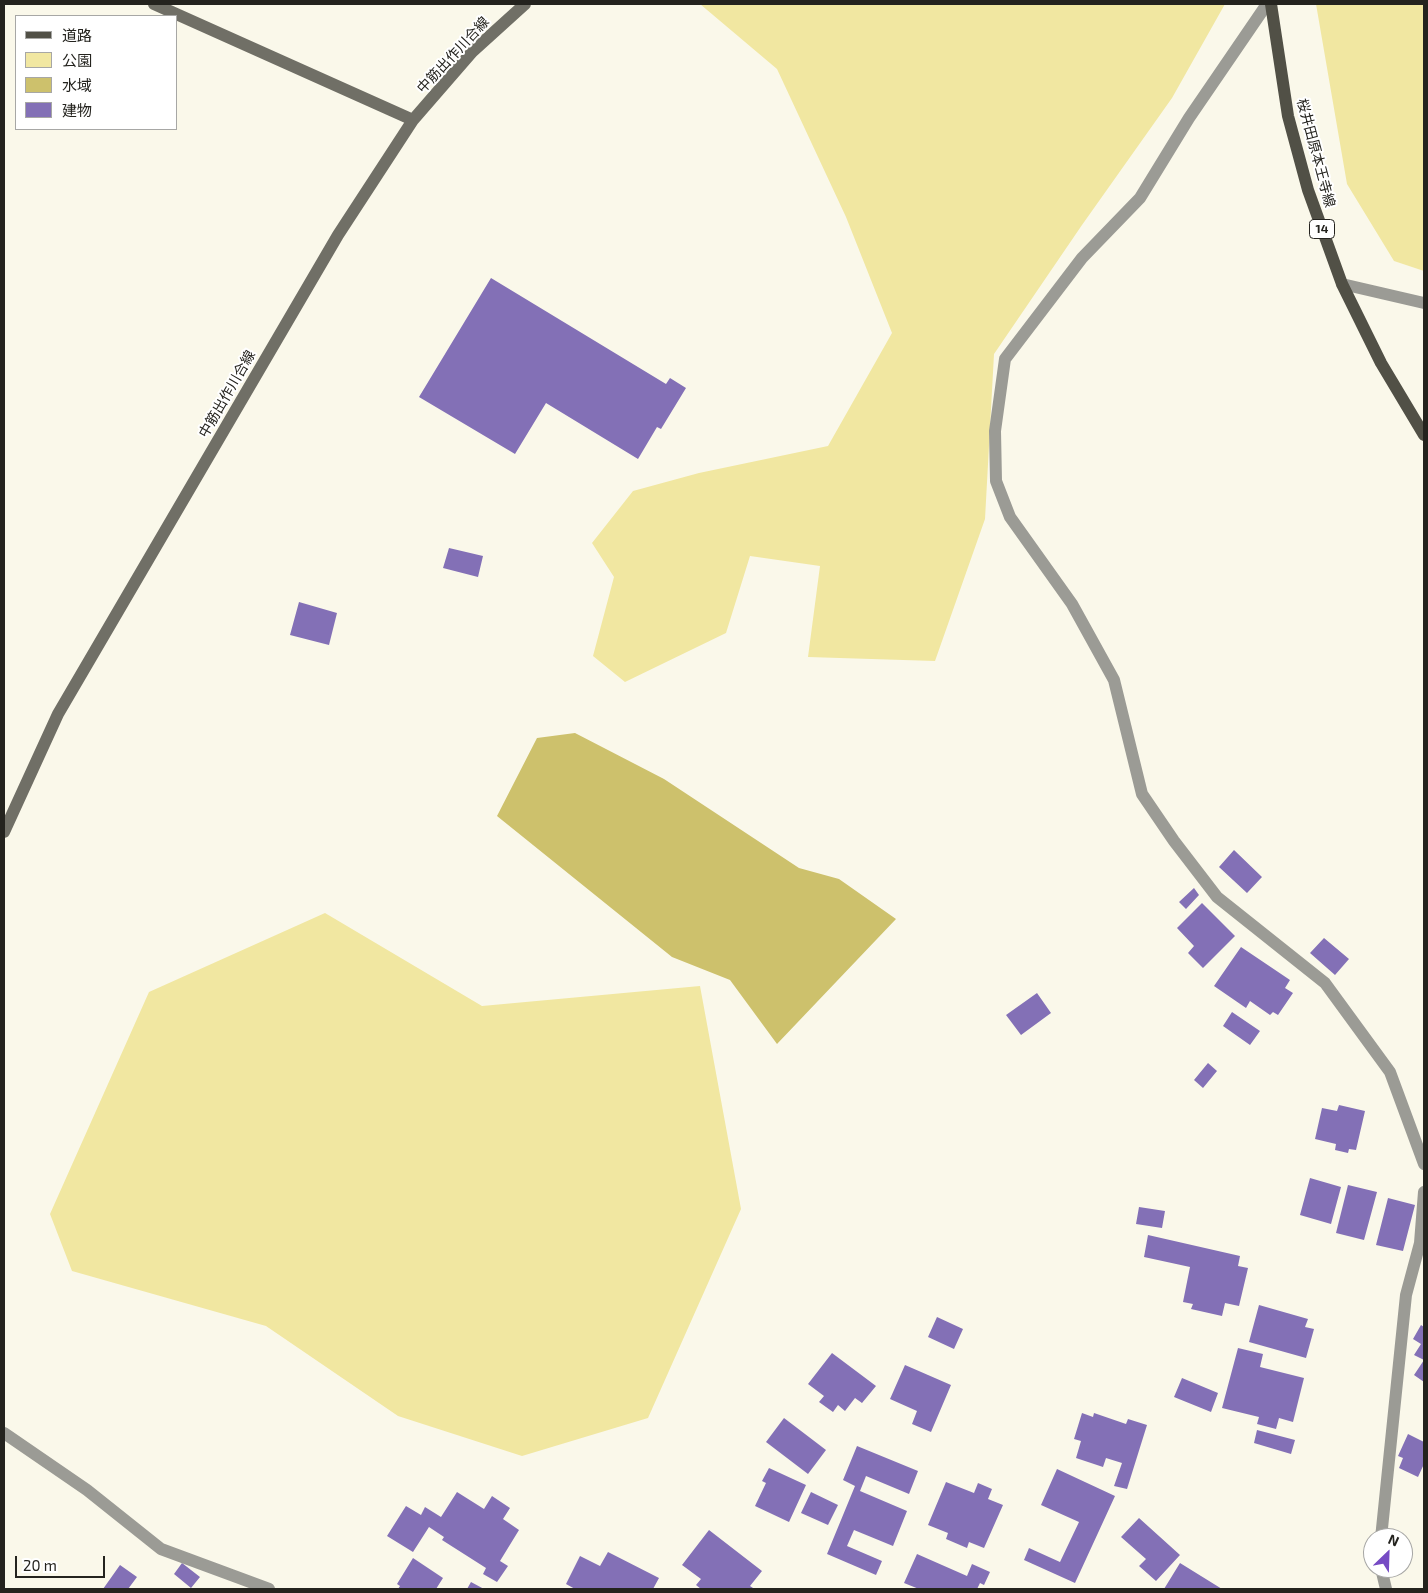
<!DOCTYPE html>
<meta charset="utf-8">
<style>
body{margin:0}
#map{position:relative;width:1428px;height:1593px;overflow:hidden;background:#faf8ea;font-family:"Exo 2","Noto Sans JP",sans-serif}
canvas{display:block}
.frame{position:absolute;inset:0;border:5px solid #24231e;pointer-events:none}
.legend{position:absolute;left:15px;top:15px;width:162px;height:115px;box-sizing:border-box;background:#fff;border:1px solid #a7a7a5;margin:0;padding:6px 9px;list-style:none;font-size:15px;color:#24231e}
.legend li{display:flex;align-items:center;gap:10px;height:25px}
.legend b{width:25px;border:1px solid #a7a7a5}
.north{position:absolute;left:1363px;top:1528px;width:50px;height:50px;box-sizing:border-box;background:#fff;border:1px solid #a7a7a5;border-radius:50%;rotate:24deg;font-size:14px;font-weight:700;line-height:20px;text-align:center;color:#24231e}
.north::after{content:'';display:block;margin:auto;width:18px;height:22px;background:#764bc4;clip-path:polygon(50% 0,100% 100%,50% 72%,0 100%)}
.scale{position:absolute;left:15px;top:1556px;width:90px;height:22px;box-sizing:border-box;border:2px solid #24231e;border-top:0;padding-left:6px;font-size:15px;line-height:18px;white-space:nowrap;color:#24231e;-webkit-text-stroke:4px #fff;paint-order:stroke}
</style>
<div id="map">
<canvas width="1428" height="1593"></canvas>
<div class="frame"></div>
<ul class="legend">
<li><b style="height:6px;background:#515046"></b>道路</li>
<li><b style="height:14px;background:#f1e7a1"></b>公園</li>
<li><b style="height:14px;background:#cdc16c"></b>水域</li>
<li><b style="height:14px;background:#8370b6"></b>建物</li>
</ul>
<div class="north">N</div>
<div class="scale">20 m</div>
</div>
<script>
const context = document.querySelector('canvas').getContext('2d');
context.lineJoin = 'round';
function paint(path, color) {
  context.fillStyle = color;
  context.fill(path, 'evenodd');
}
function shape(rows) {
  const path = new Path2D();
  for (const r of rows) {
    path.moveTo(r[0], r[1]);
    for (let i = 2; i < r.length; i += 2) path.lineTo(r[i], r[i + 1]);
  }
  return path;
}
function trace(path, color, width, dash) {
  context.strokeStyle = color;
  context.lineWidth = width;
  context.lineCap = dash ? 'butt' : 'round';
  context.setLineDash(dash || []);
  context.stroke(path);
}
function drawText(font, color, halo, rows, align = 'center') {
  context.font = font + ' "Exo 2","Noto Sans JP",sans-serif';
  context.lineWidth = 4;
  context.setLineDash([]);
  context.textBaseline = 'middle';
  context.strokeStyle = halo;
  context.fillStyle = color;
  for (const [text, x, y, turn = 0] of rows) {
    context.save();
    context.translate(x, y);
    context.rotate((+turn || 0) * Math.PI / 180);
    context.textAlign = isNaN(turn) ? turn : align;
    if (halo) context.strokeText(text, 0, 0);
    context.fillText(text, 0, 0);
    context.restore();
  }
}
paint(shape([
 [700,4,1225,4,1172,98,1082,225,994,354,985,519,935,661,808,657,820,566,750,556,726,633,625,682,593,656,614,577,592,543,633,491,699,473,828,446,892,333,846,217,777,69],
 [1316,4,1424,4,1424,271,1394,261,1347,184],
 [325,913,482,1006,700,986,741,1209,648,1418,522,1456,398,1416,266,1326,72,1271,50,1214,149,992]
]), '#f1e7a1');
paint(shape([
 [575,733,664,779,799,868,839,879,896,919,777,1044,730,980,672,957,497,816,537,738]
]), '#cdc16c');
paint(shape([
 [491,278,666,384,670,378,686,388,661,429,657,427,638,459,546,403,515,454,419,397],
 [449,548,483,556,478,577,443,568],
 [299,602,337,613,329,645,290,635],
 [1234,850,1262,877,1247,893,1219,867],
 [1194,888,1199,895,1186,909,1179,902],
 [1202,903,1235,936,1203,968,1188,953,1194,946,1177,928],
 [1324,938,1349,959,1335,975,1310,953],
 [1241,947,1290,980,1285,988,1293,993,1278,1015,1273,1012,1270,1015,1250,1001,1246,1008,1214,986],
 [1037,993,1051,1013,1021,1035,1006,1015],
 [1232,1012,1260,1031,1250,1045,1223,1026],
 [1208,1063,1217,1071,1203,1088,1194,1080],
 [1339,1105,1365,1111,1356,1150,1349,1149,1348,1153,1335,1150,1336,1144,1315,1139,1322,1108,1337,1111],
 [1310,1178,1341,1187,1331,1224,1300,1215],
 [1348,1185,1377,1192,1364,1240,1336,1233],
 [1388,1198,1415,1205,1403,1251,1376,1245],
 [1139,1207,1165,1211,1162,1228,1136,1224],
 [1148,1235,1240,1256,1238,1266,1248,1268,1239,1306,1225,1303,1222,1316,1191,1309,1193,1304,1183,1302,1190,1267,1144,1257],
 [1259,1305,1308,1319,1305,1327,1314,1329,1306,1358,1249,1342],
 [937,1317,963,1329,954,1349,928,1337],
 [1421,1325,1424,1327,1424,1382,1414,1375,1424,1360,1414,1355,1421,1344,1413,1339],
 [1238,1348,1263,1354,1260,1367,1304,1378,1293,1422,1279,1418,1276,1429,1257,1424,1259,1417,1222,1408],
 [832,1353,876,1386,862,1403,855,1398,845,1411,838,1405,833,1412,819,1402,824,1396,808,1384],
 [905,1365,951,1385,931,1432,912,1424,917,1411,890,1399],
 [1182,1378,1218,1393,1211,1412,1174,1397],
 [1082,1413,1093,1417,1094,1413,1126,1424,1128,1419,1147,1425,1127,1489,1114,1486,1122,1463,1106,1458,1103,1467,1076,1458,1081,1441,1074,1439],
 [784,1418,826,1450,808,1474,766,1442],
 [1257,1430,1295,1440,1291,1454,1254,1443],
 [1408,1434,1424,1442,1424,1464,1418,1477,1399,1468,1403,1458,1398,1456],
 [857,1446,918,1471,909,1494,866,1476,860,1491,907,1511,893,1546,854,1530,847,1546,882,1561,876,1575,827,1554,855,1486,843,1480],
 [769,1468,806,1485,789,1522,755,1506,766,1483,762,1481],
 [1057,1469,1115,1496,1075,1583,1024,1560,1029,1548,1060,1562,1079,1522,1041,1505],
 [946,1482,974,1493,978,1483,992,1489,988,1499,1003,1505,984,1548,969,1542,967,1548,946,1539,948,1533,928,1525],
 [457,1492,484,1509,492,1496,510,1508,503,1519,519,1530,500,1561,508,1566,497,1582,483,1574,486,1568,442,1540,444,1537,429,1527,413,1552,387,1536,406,1506,421,1515,425,1507,441,1517],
 [811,1492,838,1505,828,1525,801,1513],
 [1139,1518,1180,1555,1156,1581,1139,1566,1146,1559,1121,1537],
 [709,1530,762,1571,750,1586,753,1588,752,1589,701,1589,696,1585,701,1579,682,1565],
 [608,1552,659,1578,653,1589,575,1589,566,1584,580,1556,600,1566],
 [917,1554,967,1576,972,1564,990,1572,984,1585,980,1583,977,1589,919,1589,904,1583],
 [413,1558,443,1578,436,1589,398,1589,400,1586,397,1584],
 [182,1563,200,1577,191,1588,174,1574],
 [1180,1563,1222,1589,1164,1589],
 [120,1565,137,1577,128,1589,103,1589],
 [471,1582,484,1589,467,1589]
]), '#8370b6');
trace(shape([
 [1267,4,1189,118,1140,198,1082,258,1005,359,995,431,996,481,1010,517,1072,604,1114,680,1142,794,1174,841,1217,897,1325,983,1390,1072,1424,1164],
 [1342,284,1424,303],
 [4,1433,87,1490,161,1549,269,1589],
 [1381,1538,1406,1295,1420,1243,1424,1192],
 [1381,1568,1386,1589]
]), '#9b9b95', 12);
trace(shape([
 [154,4,413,120],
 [4,832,58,714,338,235,413,120,472,52,525,4]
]), '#706f66', 12);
trace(shape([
 [1271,4,1288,116,1308,190,1342,284,1381,363,1424,435]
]), '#515046', 12);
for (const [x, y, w] of [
 [1322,229,25]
]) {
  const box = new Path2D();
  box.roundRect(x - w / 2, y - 9.5, w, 19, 4);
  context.fillStyle = '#fff';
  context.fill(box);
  trace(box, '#24231e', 1);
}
drawText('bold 12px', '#24231e', null, [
 ["14",1322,229]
]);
drawText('14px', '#24231e', '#fff', [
 ["中筋出作川合線",453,55,-47],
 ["桜井田原本王寺線",1316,153,75],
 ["中筋出作川合線",227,394,-60]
]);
</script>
